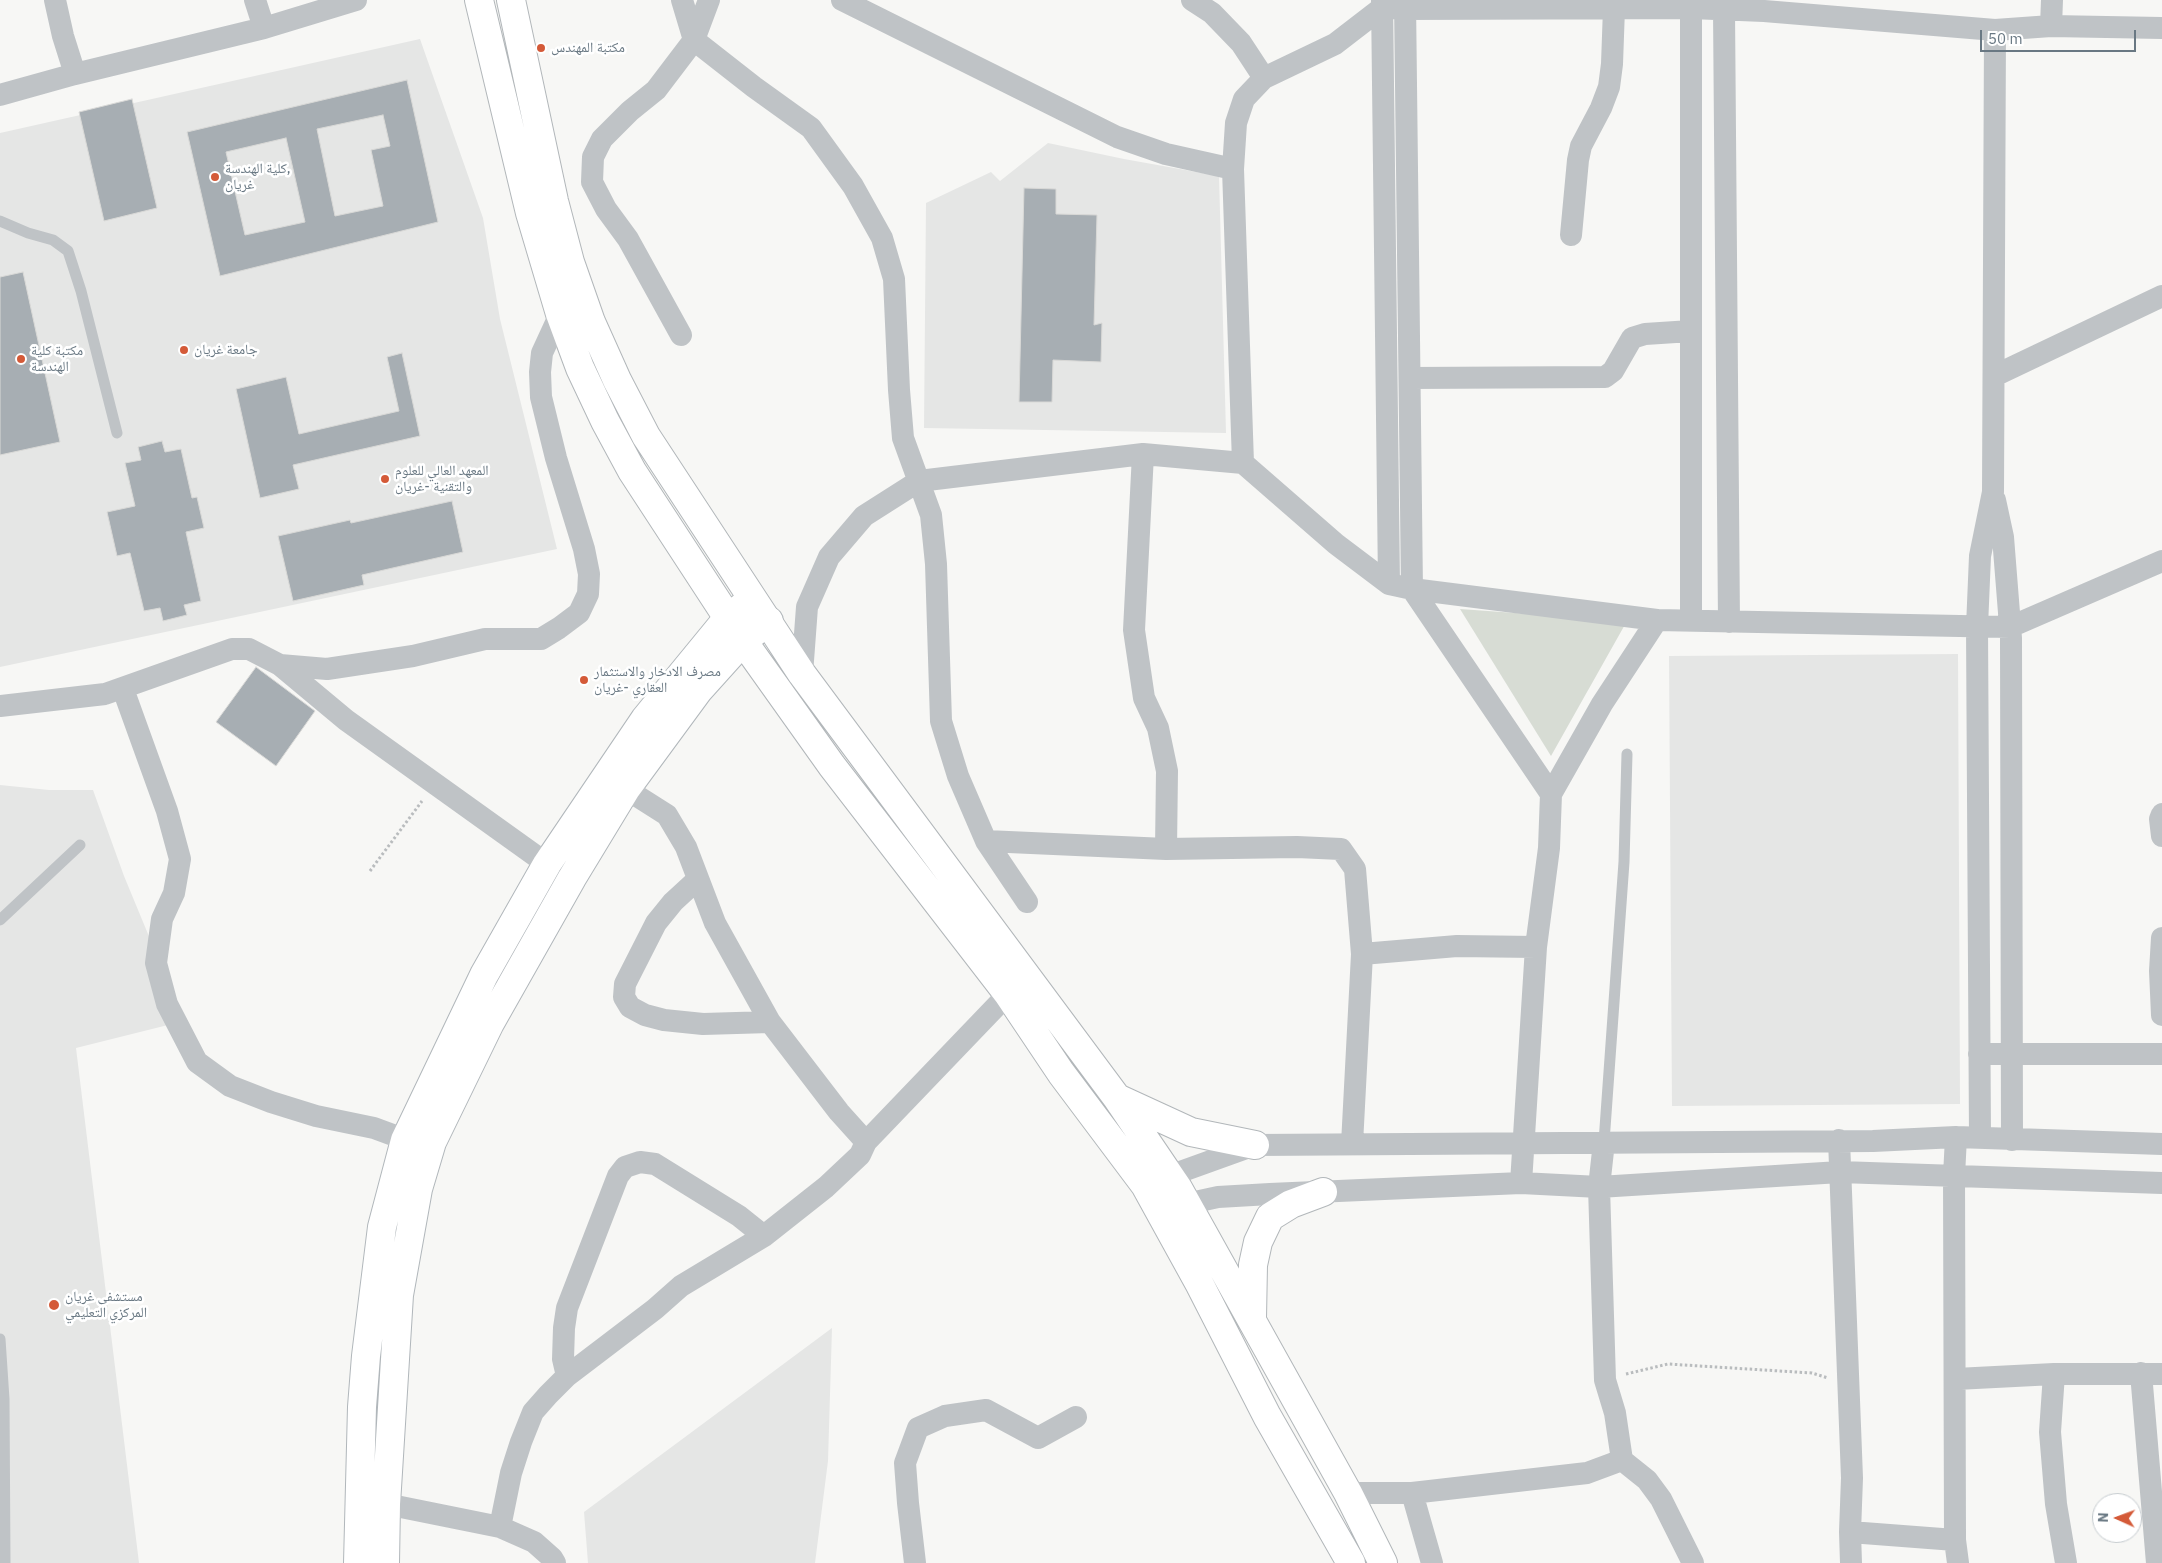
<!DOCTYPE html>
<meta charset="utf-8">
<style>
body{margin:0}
#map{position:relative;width:2162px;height:1563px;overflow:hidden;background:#f7f7f5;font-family:"IBM Plex Sans",sans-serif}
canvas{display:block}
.north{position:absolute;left:2092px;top:1493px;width:50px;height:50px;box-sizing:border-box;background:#fff;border:1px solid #c3c9cd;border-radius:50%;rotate:272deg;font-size:14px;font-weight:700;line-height:20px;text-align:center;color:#697883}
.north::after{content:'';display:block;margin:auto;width:18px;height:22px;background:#d45a38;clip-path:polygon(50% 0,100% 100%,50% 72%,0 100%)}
.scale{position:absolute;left:1980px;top:30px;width:156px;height:22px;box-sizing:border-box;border:2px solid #697883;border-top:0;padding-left:6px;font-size:15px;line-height:18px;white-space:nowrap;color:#697883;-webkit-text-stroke:4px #fff;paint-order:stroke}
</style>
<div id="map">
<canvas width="2162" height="1563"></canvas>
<div class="north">N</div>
<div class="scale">50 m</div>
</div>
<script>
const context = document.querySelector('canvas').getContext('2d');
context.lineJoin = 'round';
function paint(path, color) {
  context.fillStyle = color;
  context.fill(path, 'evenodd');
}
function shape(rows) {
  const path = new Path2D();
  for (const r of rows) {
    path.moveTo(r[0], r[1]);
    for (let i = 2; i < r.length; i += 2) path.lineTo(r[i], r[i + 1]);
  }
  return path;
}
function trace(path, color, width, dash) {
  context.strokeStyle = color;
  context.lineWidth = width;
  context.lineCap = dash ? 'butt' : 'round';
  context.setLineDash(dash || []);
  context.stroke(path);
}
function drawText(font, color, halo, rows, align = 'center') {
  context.font = font + ' "IBM Plex Sans","Noto Naskh Arabic",sans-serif';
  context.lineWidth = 5;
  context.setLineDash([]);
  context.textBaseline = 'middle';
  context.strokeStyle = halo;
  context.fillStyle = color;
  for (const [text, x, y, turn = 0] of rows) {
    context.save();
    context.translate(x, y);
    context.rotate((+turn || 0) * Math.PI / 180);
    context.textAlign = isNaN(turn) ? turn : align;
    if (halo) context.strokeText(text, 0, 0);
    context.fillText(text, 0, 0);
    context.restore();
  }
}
paint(shape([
 [420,39,483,218,500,319,557,549,0,667,0,133],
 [1048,143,1124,159,1219,176,1226,433,924,428,926,203,991,172,1000,181],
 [1958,654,1960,1104,1672,1106,1669,656],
 [0,785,49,790,93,790,124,876,184,1021,76,1048,139,1563,0,1563],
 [832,1328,828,1461,815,1563,588,1563,584,1512]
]), '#e5e6e5');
paint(shape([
 [1460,609,1627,621,1551,756]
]), '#d7dcd4');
const building = shape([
 [407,80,438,222,220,276,187,132,407,80],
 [383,115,390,146,371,150,383,206,335,216,317,129,383,115],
 [286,138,305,222,245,235,226,152,286,138],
 [132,99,157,208,104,221,79,112,132,99],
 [1024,188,1056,189,1056,214,1097,215,1094,325,1102,323,1101,362,1053,360,1052,402,1019,402,1024,188],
 [23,272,60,442,0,455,0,277,23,272],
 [402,353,420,436,293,465,299,489,260,498,236,389,286,377,299,434,399,411,387,357,402,353],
 [162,441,165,452,181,449,192,498,197,497,204,528,186,532,201,601,184,605,187,615,163,621,160,608,144,611,130,553,117,556,107,512,135,506,125,463,141,460,138,447,162,441],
 [452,501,463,552,362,575,364,585,293,601,278,536,350,520,351,523,452,501],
 [256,667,315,711,276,766,216,722,256,667]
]);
paint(building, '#a7aeb3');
trace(building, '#d9d9d7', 1);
const secondary = shape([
 [358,1563,362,1407,366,1356,382,1227,405,1140,484,975,547,864,645,719,727,619,752,599],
 [385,1563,386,1504,399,1295,418,1189,432,1142,490,1023,572,878,626,789,698,691,743,641,769,621]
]);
const primary = shape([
 [479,0,530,213,560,314,580,368,605,421,632,471,743,641,832,766,1008,994,1061,1073,1145,1185,1199,1283,1267,1416,1351,1563],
 [511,0,554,201,570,262,591,322,617,380,646,436,802,674,1117,1098,1178,1188,1348,1493,1383,1563],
 [1117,1098,1191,1132,1255,1145],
 [1252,1318,1253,1265,1258,1242,1270,1217,1291,1204,1323,1192]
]);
trace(secondary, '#b1b7bb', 30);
trace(primary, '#b2b7ba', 30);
trace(shape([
 [370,871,422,801],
 [1626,1374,1668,1364,1812,1373,1828,1378]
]), '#b9bcbe', 3, [2.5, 2.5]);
trace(shape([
 [0,221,28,233,53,240,68,251,81,291,117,433],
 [0,920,80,845],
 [1604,1142,1624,862,1627,754],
 [0,1339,4,1399,5,1563]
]), '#bfc3c6', 11);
trace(shape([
 [55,0,63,36,75,74],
 [255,0,264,28],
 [682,0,694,40],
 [842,0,1117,137,1166,154,1233,169],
 [1192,0,1212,13,1241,43,1264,78],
 [1382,0,1389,584],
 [1405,0,1412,589,1551,794],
 [1724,10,1729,622],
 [2051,26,2052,0],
 [694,40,709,0],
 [0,95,75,74,264,28,356,0],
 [1571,235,1578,160,1581,146,1601,108,1609,87,1612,64,1614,8],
 [681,335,628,239,606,209,592,182,593,157,602,139,630,111,656,90,694,40,754,87,811,128,853,186,882,238,894,279,899,390,903,438,931,515,936,564,941,721,958,776,986,841,1027,902],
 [1994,376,2162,296],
 [1410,378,1605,377,1613,371,1632,338,1645,334,1691,331],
 [1143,454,1134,630,1144,698,1158,728,1167,771,1166,849],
 [1995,500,2003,537,2011,638,2012,1140],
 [1657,620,2010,627,2162,561],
 [1691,620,1691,8],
 [280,665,346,720,547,864],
 [802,674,807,607,829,557,864,516,919,481,1143,454,1243,463],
 [123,689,167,811,180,859,174,893,162,919,156,963,167,1004,197,1062,230,1086,271,1102,316,1116,374,1128,420,1145],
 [0,706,105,694,232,649,249,649,280,665,327,669,413,656,485,639,541,639,559,628,579,613,588,594,589,574,584,549,556,458,541,397,540,372,542,353,560,314],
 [626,789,667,815,686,847,715,923,770,1022,839,1112,866,1142],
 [2162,814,2160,819,2162,836],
 [986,841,1166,849,1297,847,1341,849,1355,869,1362,954,1352,1144],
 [698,879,673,902,656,923,625,984,624,997,630,1007,645,1015,664,1020,703,1024,770,1022],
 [2162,938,2160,971,2162,1015],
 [1362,954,1457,946,1536,947],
 [1979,1054,2162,1054],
 [1956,1137,1954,1176,1955,1540,1958,1563],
 [1980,1138,1977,627,1980,556,1993,492,1995,30],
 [1839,1140,1852,1478,1850,1532,1851,1563],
 [1155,1181,1255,1145,1873,1141,1956,1137,2162,1144],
 [1521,1183,1536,947,1549,848,1551,794,1602,704,1657,620,1412,589,1389,584,1336,544,1243,463,1233,169,1236,123,1244,99,1264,78,1335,44,1383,7,1405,9,1691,8,1764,11,1995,30,2051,26,2162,28],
 [1172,1207,1218,1197,1270,1194,1521,1183,1599,1187,1840,1172,2162,1183],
 [2141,1373,2157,1563],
 [2054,1374,2050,1432,2056,1504,2066,1563],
 [567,1376,563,1359,564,1328,567,1308,618,1176,625,1167,640,1162,655,1164,739,1216,764,1236],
 [1956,1379,2054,1374,2162,1374],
 [1622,1460,1647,1480,1661,1499,1693,1563],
 [1348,1493,1412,1493],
 [386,1504,500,1527,534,1542,552,1558,555,1563],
 [500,1527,511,1473,521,1442,533,1412,548,1395,567,1376,655,1309,681,1286,764,1236,826,1187,860,1155,866,1142,1008,994],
 [1850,1532,1955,1540],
 [915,1563,908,1503,905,1463,918,1428,945,1416,986,1410,1038,1438,1076,1417],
 [1432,1563,1412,1493,1587,1473,1622,1460,1615,1413,1605,1380,1599,1187,1604,1142]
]), '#bfc3c6', 22);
trace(secondary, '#fff', 28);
trace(primary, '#fff', 28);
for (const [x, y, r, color] of [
 [541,48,5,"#d45a38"],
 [215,177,5,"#d45a38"],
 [184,350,5,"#d45a38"],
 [21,359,5,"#d45a38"],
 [385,479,5,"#d45a38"],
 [584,680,5,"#d45a38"],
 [54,1305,6,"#d45a38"]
]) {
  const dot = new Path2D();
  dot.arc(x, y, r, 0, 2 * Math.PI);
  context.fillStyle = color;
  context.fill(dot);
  trace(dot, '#fff', 2);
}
drawText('14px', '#697883', '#fff', [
 ["مكتبة المهندس",551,48],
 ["كلية الهندسة,",225,169],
 ["غريان",225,185],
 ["جامعة غريان",194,350],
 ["مكتبة كلية",31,351],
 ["الهندسة",31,367],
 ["المعهد العالي للعلوم",395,471],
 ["والتقنية -غريان",395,487],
 ["مصرف الادخار والاستثمار",594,672],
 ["العقاري -غريان",594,688],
 ["مستشفى غريان",65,1297],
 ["المركزي التعليمي",65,1313]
], 'left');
</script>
